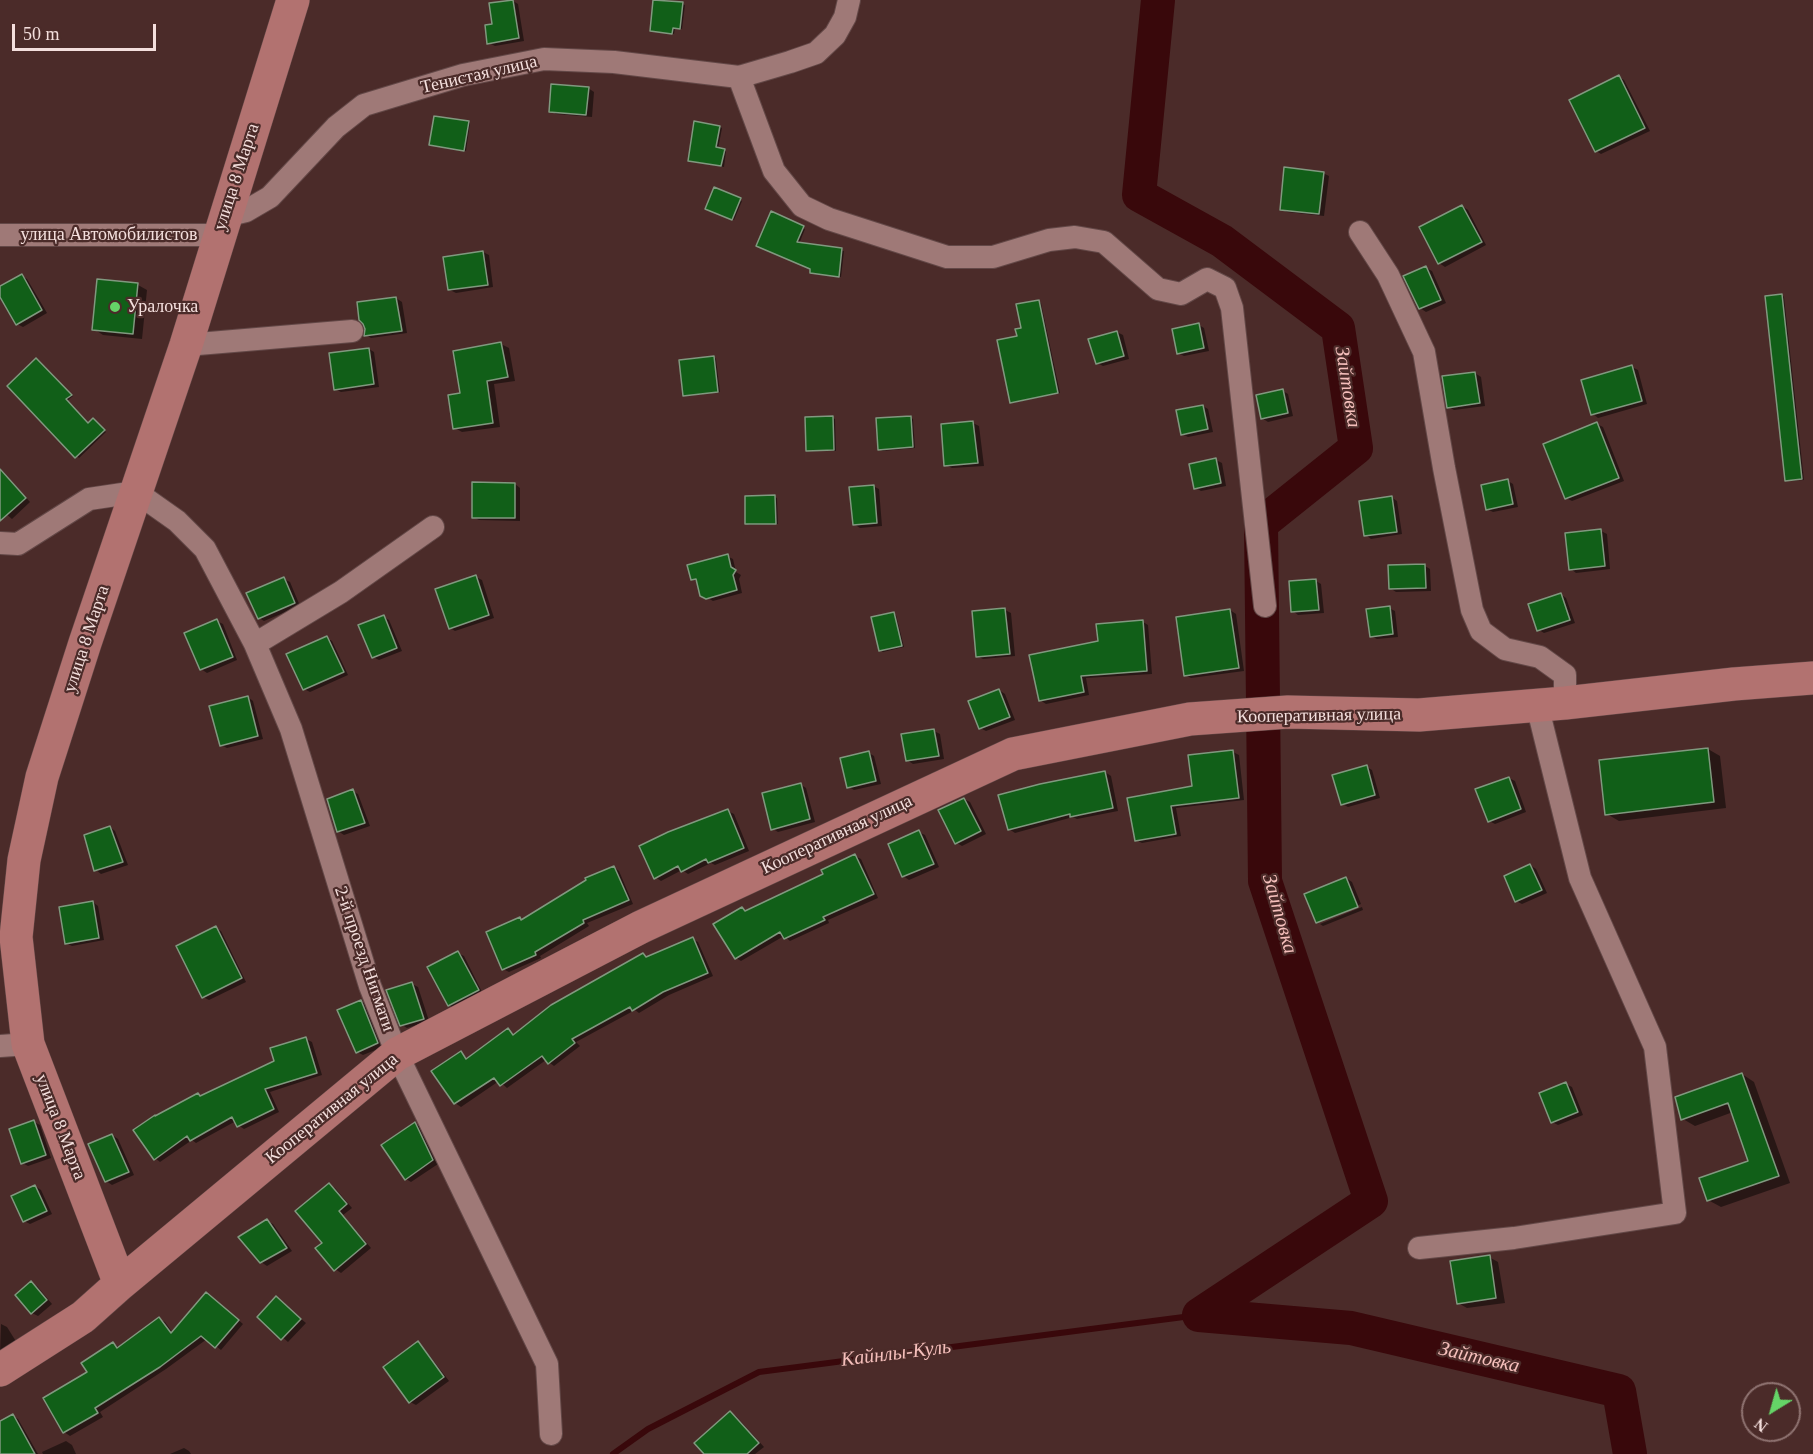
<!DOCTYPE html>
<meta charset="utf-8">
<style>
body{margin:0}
#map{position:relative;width:1813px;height:1454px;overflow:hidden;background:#4b2b29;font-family:"Times New Roman",serif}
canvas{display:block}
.north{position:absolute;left:1741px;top:1382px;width:60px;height:60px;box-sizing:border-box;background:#4b2b29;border:2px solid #8f7371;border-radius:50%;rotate:217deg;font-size:16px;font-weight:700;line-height:24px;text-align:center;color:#f4dfdd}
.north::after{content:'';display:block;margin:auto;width:21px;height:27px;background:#65d467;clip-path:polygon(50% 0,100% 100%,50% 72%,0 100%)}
.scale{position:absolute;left:12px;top:24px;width:144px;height:27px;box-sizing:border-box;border:3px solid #f4dfdd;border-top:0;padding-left:8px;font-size:18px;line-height:21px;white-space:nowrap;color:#f4dfdd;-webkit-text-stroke:4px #4b2b29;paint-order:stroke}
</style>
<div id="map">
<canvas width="1813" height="1454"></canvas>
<div class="north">N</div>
<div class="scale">50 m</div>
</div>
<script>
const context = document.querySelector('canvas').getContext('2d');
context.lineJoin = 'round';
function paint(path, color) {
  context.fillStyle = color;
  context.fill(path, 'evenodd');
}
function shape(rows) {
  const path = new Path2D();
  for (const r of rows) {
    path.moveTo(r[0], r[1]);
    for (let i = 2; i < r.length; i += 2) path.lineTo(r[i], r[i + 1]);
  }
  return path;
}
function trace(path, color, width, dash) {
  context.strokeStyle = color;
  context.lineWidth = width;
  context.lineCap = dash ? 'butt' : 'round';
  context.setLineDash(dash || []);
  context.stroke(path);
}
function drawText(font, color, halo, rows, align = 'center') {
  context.font = font + ' "Times New Roman",serif';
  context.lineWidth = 4.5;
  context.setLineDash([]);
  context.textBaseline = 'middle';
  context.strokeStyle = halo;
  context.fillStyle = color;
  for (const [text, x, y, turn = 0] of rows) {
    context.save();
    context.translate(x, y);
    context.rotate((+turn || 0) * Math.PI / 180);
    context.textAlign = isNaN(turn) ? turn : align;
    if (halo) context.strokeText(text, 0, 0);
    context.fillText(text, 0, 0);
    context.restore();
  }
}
paint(shape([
 [513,1,518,4,524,41,495,46,489,43,494,25],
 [682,4,685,5,682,29,675,28,674,34,651,30],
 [1619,77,1624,80,1650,131,1601,154,1596,151],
 [588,88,594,92,592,117,556,114,551,111],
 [468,122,470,123,466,151,431,145],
 [720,127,722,128,718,149,726,151,724,167,689,160],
 [1323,173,1329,176,1324,216,1287,212,1281,209],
 [715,189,742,201,734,220,707,208],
 [1462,206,1468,210,1486,245,1445,267,1439,263,1421,228],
 [771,213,805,229,799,244,844,251,841,277,813,273],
 [483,252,489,255,493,287,456,293,450,290],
 [1426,268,1432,271,1446,303,1426,312,1420,308],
 [22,276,27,279,47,313,23,327,17,324,0,294,0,288],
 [99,281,138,285,147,290,142,339,103,335,94,329],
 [1782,295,1784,297,1804,480,1789,481,1787,480],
 [396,298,402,302,407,333,371,338,366,335],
 [1038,301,1041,303,1060,393,1013,403,1011,402,1018,337],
 [1199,325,1204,328,1209,351,1184,356,1178,353],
 [1117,332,1123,335,1129,359,1103,366,1097,363],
 [501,344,509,348,515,381,494,384,500,427,462,432,455,428,462,395],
 [369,349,374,352,379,387,341,392,335,389],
 [714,357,716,359,720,392,687,396,684,395,681,361],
 [39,361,73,396,67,401,89,424,95,421,106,432,79,458,9,386],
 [1632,367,1638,370,1647,404,1598,418,1593,414],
 [1475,373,1481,377,1485,406,1454,410,1449,407],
 [1283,391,1288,394,1293,416,1268,422,1262,418],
 [1203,406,1208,409,1213,432,1188,437,1182,434],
 [910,417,913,419,915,448,882,451,880,449],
 [833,418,835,419,836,451,810,451,807,450],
 [973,423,979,426,984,466,952,468,946,465],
 [1597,424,1603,427,1624,481,1572,501,1566,498],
 [1216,460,1222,463,1226,486,1201,491,1196,488],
 [0,468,30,502,12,519,0,509],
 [1508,481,1513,484,1518,507,1493,512,1487,509],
 [515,484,520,488,520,521,479,520,473,517],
 [873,486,879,489,882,526,860,528,854,524],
 [775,497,777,498,778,524,749,525,747,523],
 [1391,497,1397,501,1402,534,1371,539,1366,535],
 [1601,531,1607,534,1610,569,1576,573,1571,569],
 [727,556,733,559,736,572,741,575,739,579,742,593,713,601,702,595,698,582,693,579],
 [1425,566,1430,569,1431,591,1396,592,1390,588],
 [476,577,482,580,494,618,455,631,450,628],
 [284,579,290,582,300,606,264,621,259,618],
 [1316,581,1321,584,1324,613,1298,615,1293,611],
 [1560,594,1566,598,1575,623,1544,633,1539,630],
 [1389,608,1395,611,1398,637,1377,639,1371,636],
 [1005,610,1011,613,1015,656,983,659,977,656],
 [1230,610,1236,614,1244,671,1191,678,1185,675],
 [894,614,896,615,904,647,883,652,880,650],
 [384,617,389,620,402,651,379,660,373,657],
 [217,621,223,624,237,660,207,673,201,669],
 [1143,622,1148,625,1152,674,1086,678,1089,695,1046,704,1040,700,1099,642],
 [327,638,332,641,348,675,310,692,304,689],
 [999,690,1005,694,1015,720,986,731,980,728],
 [248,697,253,701,263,739,227,748,221,745],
 [934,731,940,734,944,759,913,764,907,760],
 [1708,749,1720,756,1726,808,1619,821,1607,814],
 [1233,752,1239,755,1244,800,1176,808,1181,836,1142,843,1136,840,1128,800,1193,787],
 [869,753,874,756,881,784,854,790,849,787],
 [1367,767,1372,770,1380,798,1348,807,1342,804],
 [1105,772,1111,776,1118,811,1077,819,1073,817,1015,833,1009,829],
 [1509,778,1515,781,1526,812,1495,824,1489,821],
 [800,784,806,788,815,822,778,832,773,829],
 [352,791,358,794,370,826,344,835,338,831],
 [964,799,970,802,986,834,962,846,957,843],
 [728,811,734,814,749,851,715,865,711,863,688,874,682,870,661,881,655,877],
 [110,827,115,831,128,865,101,874,96,870],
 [919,832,925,835,939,867,909,880,903,876],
 [855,856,861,859,878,898,828,920,829,923,790,941,784,936,741,961,736,958,742,909,747,911,825,875],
 [1530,865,1536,869,1547,893,1522,904,1516,901],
 [614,867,619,871,633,904,587,923,589,926,540,956,541,958,509,972,503,969,519,919,522,921],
 [1346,878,1352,882,1361,904,1319,921,1319,923,1318,922],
 [93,902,98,906,104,940,72,946,66,943],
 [1362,907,1363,910,1323,926,1320,924],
 [215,928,221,931,246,982,209,1000,203,997],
 [692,939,698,942,713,976,669,995,639,1013,635,1010,576,1042,580,1046,554,1066,546,1060,507,1088,499,1081,461,1107,455,1103,433,1071,461,1053,468,1059,508,1030,515,1035,643,955,648,958],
 [458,953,464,956,483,994,455,1009,449,1005],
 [412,984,418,987,429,1021,407,1028,402,1025],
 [361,1001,367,1005,383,1047,363,1055,357,1052],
 [306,1039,312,1042,322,1075,270,1092,279,1112,244,1129,238,1125,236,1121,196,1143,192,1140,160,1162,155,1158,198,1095,202,1097,276,1062],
 [1742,1074,1754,1082,1790,1183,1721,1207,1708,1200,1750,1162,1733,1112,1695,1126,1683,1119],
 [1566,1084,1572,1087,1583,1115,1558,1125,1552,1122],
 [34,1122,40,1125,51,1158,28,1166,22,1163],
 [415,1123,420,1127,438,1164,411,1182,406,1179],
 [112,1135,118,1139,134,1175,112,1185,106,1181],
 [329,1185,335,1188,352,1208,343,1215,371,1248,341,1273,335,1269,324,1243],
 [35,1186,41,1190,52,1214,30,1224,24,1221],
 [267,1221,273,1224,292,1251,267,1266,261,1262],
 [1489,1257,1498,1262,1505,1303,1467,1308,1458,1303],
 [31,1283,37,1286,52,1304,38,1316,32,1313],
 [212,1297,243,1324,221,1350,207,1339,166,1369,100,1412,103,1417,70,1436,64,1432,45,1398,89,1373,113,1344,119,1347,159,1319,165,1322,173,1333],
 [276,1298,306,1323,288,1342,259,1317],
 [1,1324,7,1327,17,1343,0,1354],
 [418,1343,423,1347,449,1381,416,1405,410,1402],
 [730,1413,736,1416,764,1447,755,1454,706,1454],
 [13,1416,18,1419,38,1454,0,1454,0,1423],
 [66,1441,72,1445,76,1454,43,1454,42,1452],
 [184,1448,189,1451,191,1454,170,1454]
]), '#0007');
trace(shape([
 [613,1454,648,1429,759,1372,1199,1315]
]), '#39080b', 6);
trace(shape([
 [1158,0,1139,195,1222,241,1338,328,1356,448,1261,524,1265,881,1371,1201,1199,1315,1351,1328,1619,1391,1630,1454]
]), '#39080b', 34);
const building = shape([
 [513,0,519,38,487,44,485,25,492,24,489,3,513,0],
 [653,0,683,2,680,29,673,28,672,34,650,31,653,0],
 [1619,75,1645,128,1595,152,1569,100,1619,75],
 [551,84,589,87,586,115,549,112,551,84],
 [434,116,469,121,464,151,429,145,434,116],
 [694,121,720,126,716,147,725,149,721,166,688,161,694,121],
 [1284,167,1324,172,1319,214,1280,210,1284,167],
 [714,187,741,198,732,220,705,209,714,187],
 [1462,205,1482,242,1438,264,1419,227,1462,205],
 [771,211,804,226,797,242,842,248,839,277,810,273,810,269,756,246,771,211],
 [483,251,488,285,448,290,443,257,483,251],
 [1426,266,1441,300,1419,309,1403,276,1426,266],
 [22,274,42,310,16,325,0,297,0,286,22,274],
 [97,279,138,283,133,334,92,330,97,279],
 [1782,294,1802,479,1785,481,1765,296,1782,294],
 [396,297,402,331,364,336,365,329,363,324,359,320,357,302,396,297],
 [1039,300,1058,393,1010,403,997,340,1017,336,1015,329,1021,328,1016,304,1039,300],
 [1199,323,1204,348,1177,354,1172,329,1199,323],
 [1117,331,1124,356,1096,364,1088,339,1117,331],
 [501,342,508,377,487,381,493,423,453,429,448,395,460,393,453,351,501,342],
 [369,348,374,384,334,390,329,353,369,348],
 [714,356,718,392,683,396,679,360,714,356],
 [36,358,72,395,66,399,88,423,93,418,105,430,75,458,7,386,36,358],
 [1632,365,1642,401,1591,415,1581,380,1632,365],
 [1475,372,1480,403,1447,408,1442,376,1475,372],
 [1283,389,1288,413,1261,419,1256,395,1283,389],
 [1203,405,1208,429,1181,435,1176,410,1203,405],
 [833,416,834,450,806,451,805,417,833,416],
 [911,416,913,447,878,450,876,418,911,416],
 [973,421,978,463,944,466,941,424,973,421],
 [1597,422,1619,478,1565,499,1543,444,1597,422],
 [1216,458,1221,483,1194,489,1189,464,1216,458],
 [0,469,26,498,0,521,0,469],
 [1508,479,1513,504,1486,510,1481,485,1508,479],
 [472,482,515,483,515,518,472,518,472,482],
 [874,485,877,523,853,525,849,487,874,485],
 [775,495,776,524,745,524,745,496,775,495],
 [1392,496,1397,532,1364,536,1359,501,1392,496],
 [1601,529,1605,566,1569,570,1565,533,1601,529],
 [728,554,731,567,736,570,733,575,737,590,706,599,700,596,696,579,691,580,687,565,728,554],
 [1425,564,1426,588,1389,589,1388,565,1425,564],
 [476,575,489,615,449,629,435,589,476,575],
 [284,577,295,603,258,619,246,593,284,577],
 [1316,579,1319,610,1291,612,1289,581,1316,579],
 [1561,593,1570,620,1537,631,1528,604,1561,593],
 [1390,606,1393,634,1370,637,1366,609,1390,606],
 [1005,608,1010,654,976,657,972,611,1005,608],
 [1230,609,1239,668,1184,676,1176,617,1230,609],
 [894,612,902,646,879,651,871,617,894,612],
 [384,615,397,648,372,658,358,625,384,615],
 [217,619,233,657,200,670,184,633,217,619],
 [1143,620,1147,671,1081,676,1084,692,1039,701,1029,655,1098,641,1096,624,1143,620],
 [327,636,344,672,303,690,286,654,327,636],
 [999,689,1010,717,979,729,968,701,999,689],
 [248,696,258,736,220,746,209,706,248,696],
 [934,729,939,756,906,761,901,734,934,729],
 [1708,748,1714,802,1605,815,1599,760,1708,748],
 [1233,750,1239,798,1171,806,1176,834,1135,841,1127,798,1192,786,1188,755,1233,750],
 [869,751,876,781,847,788,840,758,869,751],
 [1367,765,1375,795,1341,805,1332,775,1367,765],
 [1105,771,1113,808,1070,817,1070,814,1008,830,998,795,1040,784,1105,771],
 [1509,777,1521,809,1488,822,1475,789,1509,777],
 [801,783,810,819,771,830,762,793,801,783],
 [353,789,365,823,337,832,327,799,353,789],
 [964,798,981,831,955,844,938,810,964,798],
 [728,809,744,848,708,863,706,859,681,872,678,866,654,879,639,846,668,832,728,809],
 [110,826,123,862,94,871,84,835,110,826],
 [919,830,934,864,902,877,888,844,919,830],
 [855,854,874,894,823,917,825,920,784,939,780,932,735,959,713,924,742,907,745,911,823,874,821,870,855,854],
 [1530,864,1542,890,1515,902,1504,876,1530,864],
 [614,866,629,900,583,920,584,923,535,952,536,955,502,970,486,932,520,917,521,920,586,880,585,878,614,866],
 [1346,877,1358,907,1316,923,1304,894,1346,877],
 [93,901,99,938,65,944,59,907,93,901],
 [216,926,242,978,202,998,176,946,216,926],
 [693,937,708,973,663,992,632,1011,630,1007,572,1039,575,1043,548,1064,542,1056,500,1086,494,1078,454,1104,431,1071,461,1051,466,1059,508,1028,513,1035,551,1005,643,953,646,957,693,937],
 [458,951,479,990,448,1006,427,967,458,951],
 [412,982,424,1019,400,1026,386,990,412,982],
 [361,1000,378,1043,356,1053,337,1010,361,1000],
 [306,1037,317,1073,265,1089,274,1109,237,1127,232,1117,190,1141,187,1136,154,1160,133,1130,155,1115,155,1116,198,1093,200,1096,274,1061,270,1048,306,1037],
 [1742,1073,1779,1176,1707,1201,1699,1178,1748,1161,1728,1103,1681,1120,1675,1097,1742,1073],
 [1566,1082,1578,1112,1551,1123,1539,1093,1566,1082],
 [34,1120,46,1155,21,1164,9,1129,34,1120],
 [415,1122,433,1160,405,1180,381,1145,415,1122],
 [112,1134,129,1172,105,1182,88,1144,112,1134],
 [329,1183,347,1204,339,1211,366,1244,334,1271,315,1248,322,1243,295,1211,329,1183],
 [35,1185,47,1211,23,1222,11,1196,35,1185],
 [267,1219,287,1248,260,1263,238,1237,267,1219],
 [1490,1255,1496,1298,1457,1304,1450,1261,1490,1255],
 [31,1281,47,1300,31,1314,15,1295,31,1281],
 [206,1292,239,1320,215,1348,201,1336,160,1367,95,1408,98,1413,63,1433,43,1398,87,1372,81,1363,113,1342,117,1348,159,1317,171,1333,206,1292],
 [276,1296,301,1319,281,1340,257,1317,276,1296],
 [418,1341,444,1377,409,1403,383,1367,418,1341],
 [730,1411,759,1443,747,1454,704,1454,694,1443,730,1411],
 [13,1414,35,1454,0,1454,0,1421,13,1414]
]);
paint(building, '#115f18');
trace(building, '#80997f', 1.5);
const minor = shape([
 [739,77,774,171,802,206,829,219,947,257,993,257,1049,240,1075,237,1104,242,1158,289,1181,294,1207,279,1225,288,1232,308,1265,606],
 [225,216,246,211,270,197,336,127,364,105,463,75,544,59,614,62,739,77,790,62,816,53,835,35,845,17,849,0],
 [1360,232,1388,275,1424,352,1444,468,1472,610,1481,631,1505,649,1540,657,1565,675,1565,703],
 [0,235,219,235],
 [186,345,352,331],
 [0,543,18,544,89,499,136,492,177,521,205,549,255,644,291,729,370,986,397,1054,547,1364,551,1434],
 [255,644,341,592,433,527],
 [0,1046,28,1044],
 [1419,1248,1514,1238,1675,1213,1655,1047,1580,878,1537,705]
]);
const secondary = shape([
 [120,1284,28,1044,16,937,24,860,42,777,85,643,186,345,293,0],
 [0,1370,83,1317,120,1284,397,1054,641,927,1013,754,1190,719,1288,712,1419,715,1565,703,1734,684,1813,678]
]);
trace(minor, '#634847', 24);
trace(secondary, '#634847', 34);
trace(minor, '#9f7977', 22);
trace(secondary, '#b27270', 33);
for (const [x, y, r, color] of [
 [115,307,6,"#65d467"]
]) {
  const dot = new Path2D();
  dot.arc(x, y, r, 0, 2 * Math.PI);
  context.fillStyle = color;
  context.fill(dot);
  trace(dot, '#4b2b29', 2);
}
drawText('18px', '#f4dfdd', '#4b2b29', [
 ["Тенистая улица",479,75,-13],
 ["улица 8 Марта",237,177,-72],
 ["улица Автомобилистов",109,235],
 ["улица 8 Марта",87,639,-72],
 ["Кооперативная улица",1319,716,-1],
 ["Кооперативная улица",837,835,-25],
 ["2-й проезд Нигмати",364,959,71],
 ["Кооперативная улица",332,1109,-39],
 ["улица 8 Марта",60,1127,69]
]);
drawText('18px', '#f4dfdd', '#4b2b29', [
 ["Уралочка",127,307]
], 'left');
drawText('italic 20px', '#f5bfbb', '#4b2b29', [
 ["Зайтовка",1347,387,81],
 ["Зайтовка",1279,914,74],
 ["Кайнлы-Куль",896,1354,-7],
 ["Зайтовка",1479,1358,13]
]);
</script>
